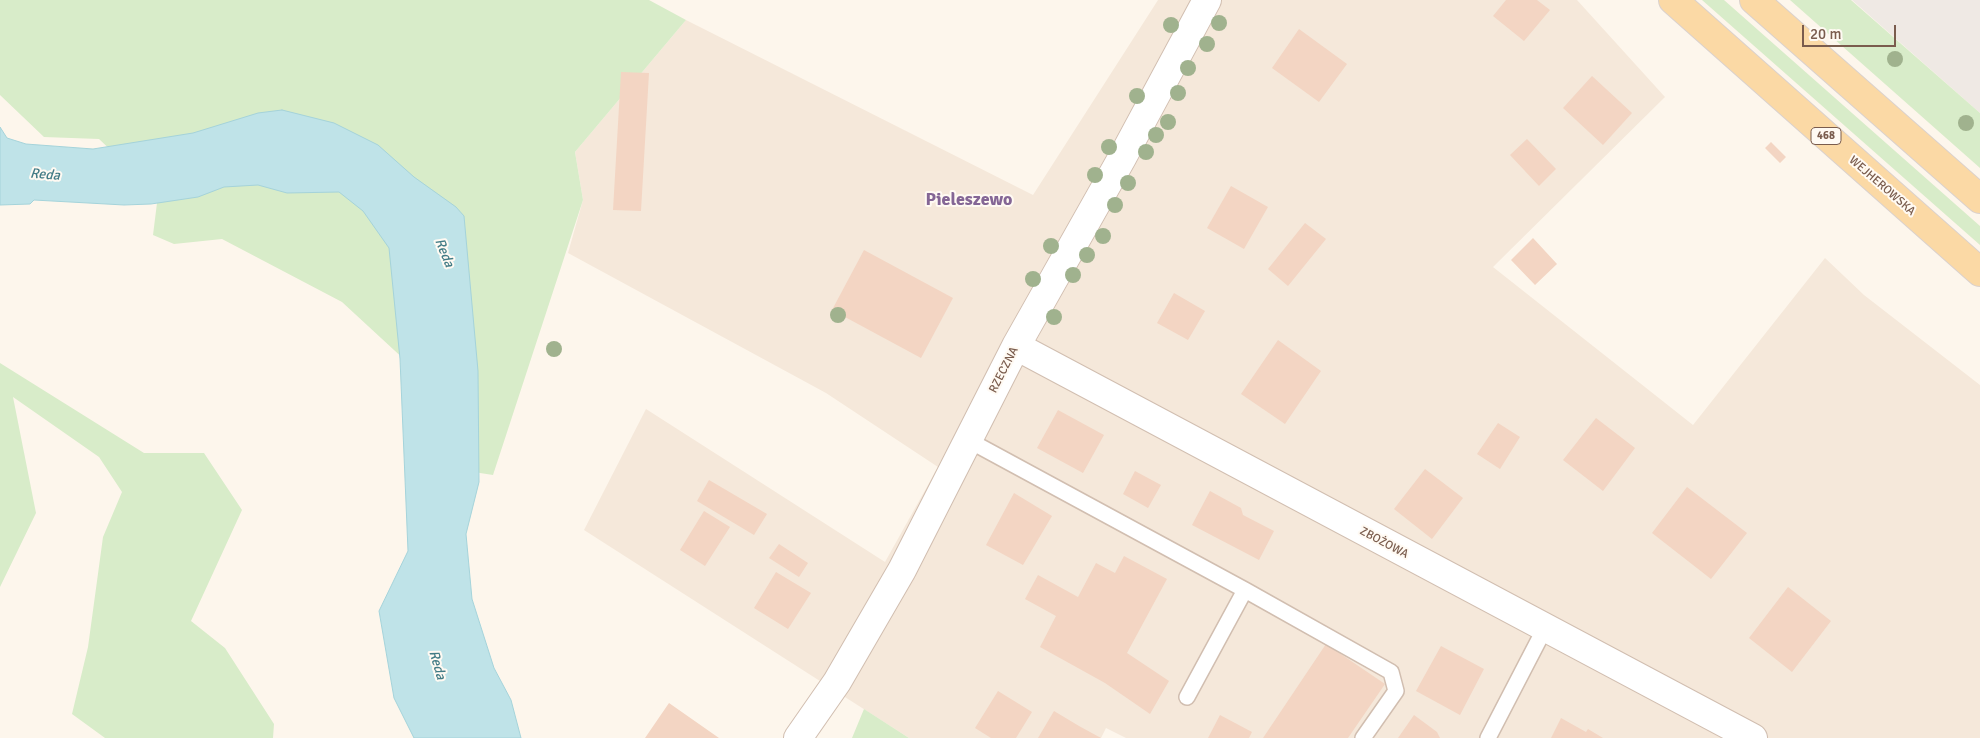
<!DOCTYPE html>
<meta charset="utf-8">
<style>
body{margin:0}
#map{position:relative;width:1980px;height:738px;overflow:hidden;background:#fdf6ec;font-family:Signika,sans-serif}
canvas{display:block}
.scale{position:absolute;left:1802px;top:25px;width:94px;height:22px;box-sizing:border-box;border:2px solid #7a5c4d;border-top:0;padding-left:6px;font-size:15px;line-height:18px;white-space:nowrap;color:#7a5c4d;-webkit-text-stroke:4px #fffaf3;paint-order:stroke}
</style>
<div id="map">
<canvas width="1980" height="738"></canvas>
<div class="scale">20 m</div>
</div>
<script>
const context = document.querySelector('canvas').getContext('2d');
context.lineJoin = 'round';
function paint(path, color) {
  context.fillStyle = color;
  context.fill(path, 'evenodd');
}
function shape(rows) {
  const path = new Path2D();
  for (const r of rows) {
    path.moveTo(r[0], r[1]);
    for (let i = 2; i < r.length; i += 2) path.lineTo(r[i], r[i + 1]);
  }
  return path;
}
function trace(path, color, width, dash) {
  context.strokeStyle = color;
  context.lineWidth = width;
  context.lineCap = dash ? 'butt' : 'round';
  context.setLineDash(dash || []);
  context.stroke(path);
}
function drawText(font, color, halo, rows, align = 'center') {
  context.font = font + ' Signika,sans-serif';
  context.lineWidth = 4;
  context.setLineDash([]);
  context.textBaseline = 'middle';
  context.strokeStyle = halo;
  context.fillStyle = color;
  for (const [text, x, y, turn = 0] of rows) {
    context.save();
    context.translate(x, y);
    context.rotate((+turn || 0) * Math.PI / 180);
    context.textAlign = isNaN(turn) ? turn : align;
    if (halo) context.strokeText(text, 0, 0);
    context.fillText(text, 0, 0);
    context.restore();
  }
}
paint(shape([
 [1158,0,1577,0,1665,97,1493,267,1693,425,1825,258,1864,295,1980,385,1980,738,1126,738,1106,728,1101,738,909,738,584,530,646,409,885,562,938,467,826,393,568,253,583,200,575,152,686,20,1033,195]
]), '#f5e8da');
paint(shape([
 [1852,0,1980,0,1980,113]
]), '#efe9e4');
paint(shape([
 [0,0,649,0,686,20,575,152,583,200,493,475,454,469,420,374,342,302,222,239,174,244,153,235,158,195,99,139,44,137,0,95],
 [1702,0,1724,0,1980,226,1980,245],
 [1790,0,1851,0,1980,113,1980,168],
 [0,363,144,453,204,453,242,510,191,621,225,648,274,724,273,738,105,738,72,714,88,647,103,537,122,492,99,457,13,397,36,513,0,587],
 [864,709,909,738,852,738]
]), '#d8ecc9');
const water = shape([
 [282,110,334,123,378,145,414,177,456,207,464,216,478,371,479,482,466,534,472,599,494,668,511,700,521,738,414,738,394,698,379,611,408,551,400,359,389,248,363,211,339,192,287,193,258,185,224,187,198,197,151,204,124,205,34,200,30,204,0,205,0,127,7,138,26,144,93,149,193,133,258,113,282,110]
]);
paint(water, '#bfe3e8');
trace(water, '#a5d3da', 1);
paint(shape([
 [1506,0,1537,0,1550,10,1524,41,1493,16],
 [1299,29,1347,64,1319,102,1272,68],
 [621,72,649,73,641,211,613,210],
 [1592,76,1632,113,1603,145,1563,108],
 [1527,139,1556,169,1539,186,1510,155],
 [1771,142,1786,157,1780,163,1765,148],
 [1231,186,1268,207,1244,249,1207,228],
 [1305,223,1326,239,1288,286,1268,269],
 [1533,238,1557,264,1535,285,1511,260],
 [864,250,953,298,921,358,832,310],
 [1174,293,1205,311,1188,340,1157,323],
 [1278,340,1321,371,1285,424,1241,394],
 [1058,410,1104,435,1083,473,1037,448],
 [1596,418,1635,448,1603,491,1563,460],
 [1498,423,1520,437,1500,469,1477,454],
 [1425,469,1463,498,1432,539,1394,509],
 [1135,471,1161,485,1148,508,1123,494],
 [709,480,767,514,754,535,697,501],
 [1687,487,1747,533,1711,579,1652,533],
 [1210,491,1241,508,1243,515,1274,531,1259,560,1192,525],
 [1014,493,1052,516,1023,565,986,545],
 [704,511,730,527,705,566,680,550],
 [779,544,808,563,799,577,769,558],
 [1124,556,1167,579,1127,653,1169,681,1150,714,1105,683,1040,647,1056,616,1025,599,1038,575,1078,597,1096,563,1115,573],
 [776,572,811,593,788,629,754,608],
 [1788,587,1831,621,1792,672,1749,638],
 [1326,644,1385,684,1348,738,1263,738],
 [1441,646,1484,669,1460,715,1416,691],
 [998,691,1032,712,1016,738,991,738,975,728],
 [669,703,719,738,645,738],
 [1054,711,1079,726,1101,738,1038,738],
 [1220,715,1252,732,1249,738,1208,738],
 [1414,715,1437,732,1440,738,1398,738],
 [1561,718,1586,732,1588,729,1603,738,1551,738]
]), '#f3d5c3');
const service = shape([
 [968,440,1245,590,1391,672,1396,691,1363,738],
 [1187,697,1245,590],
 [1488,738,1545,628]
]);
const minor = shape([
 [1016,346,1753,738],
 [798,738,837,682,902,570,1016,346,1122,158,1207,0]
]);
const primary = shape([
 [1673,0,1980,272],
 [1754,0,1980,199]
]);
trace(service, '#d1beb0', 18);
trace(minor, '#d1beb0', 30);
trace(primary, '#dad1cd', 30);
trace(service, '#fff', 15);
trace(minor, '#fff', 28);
trace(primary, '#fbd9a5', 28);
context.fillStyle = '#a0b28e';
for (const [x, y] of [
 [1219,23],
 [1171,25],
 [1207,44],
 [1895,59],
 [1188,68],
 [1178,93],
 [1137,96],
 [1168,122],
 [1966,123],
 [1156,135],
 [1109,147],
 [1146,152],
 [1095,175],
 [1128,183],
 [1115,205],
 [1103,236],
 [1051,246],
 [1087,255],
 [1073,275],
 [1033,279],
 [838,315],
 [1054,317],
 [554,349]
]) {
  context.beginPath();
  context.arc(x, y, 8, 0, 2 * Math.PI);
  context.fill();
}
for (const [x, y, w] of [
 [1826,136,30]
]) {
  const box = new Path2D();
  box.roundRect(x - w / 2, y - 8.5, w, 17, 4);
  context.fillStyle = '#fffaf3';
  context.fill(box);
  trace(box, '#7a5c4d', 1);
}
drawText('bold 11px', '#7a5c4d', null, [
 ["468",1826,136]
]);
drawText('12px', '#7a5c4d', '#fffaf3', [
 ["WEJHEROWSKA",1882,186,41],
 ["RZECZNA",1004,370,-63],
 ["ZBOŻOWA",1384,543,28]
]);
drawText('italic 14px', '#437c86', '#fffaf3', [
 ["Reda",45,175,5],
 ["Reda",444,253,68],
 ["Reda",437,665,74]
]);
drawText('bold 18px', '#846695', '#fffaf3', [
 ["Pieleszewo",969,200]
]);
</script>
